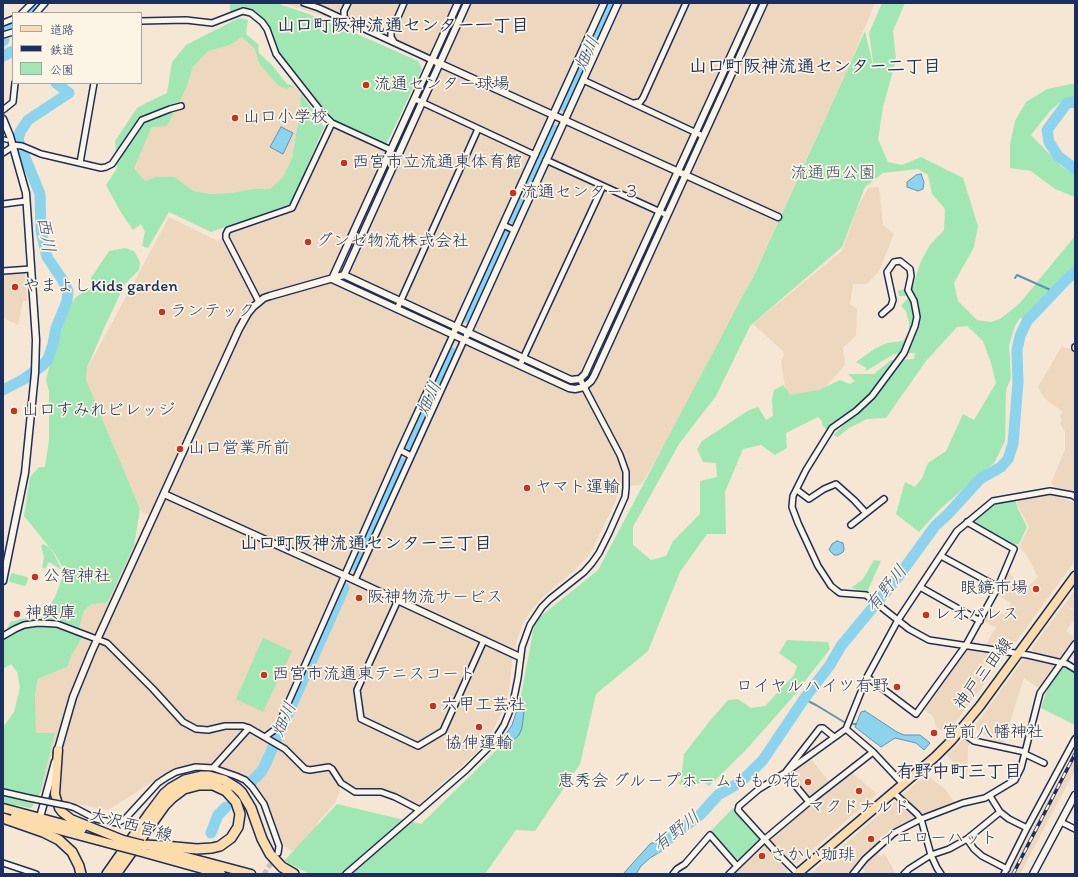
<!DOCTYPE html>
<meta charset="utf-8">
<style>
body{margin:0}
#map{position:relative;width:1078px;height:877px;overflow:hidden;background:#f5e7d3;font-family:Itim,"Klee One",sans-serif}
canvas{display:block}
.frame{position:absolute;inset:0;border:4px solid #1b2f5e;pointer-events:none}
.legend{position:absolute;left:12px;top:12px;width:130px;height:72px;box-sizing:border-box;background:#fcf5e5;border:1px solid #a2a6af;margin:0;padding:5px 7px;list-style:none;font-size:12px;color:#1b2f5e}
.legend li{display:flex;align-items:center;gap:8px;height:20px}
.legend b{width:20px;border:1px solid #a2a6af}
</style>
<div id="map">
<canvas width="1078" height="877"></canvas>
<div class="frame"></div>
<ul class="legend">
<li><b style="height:5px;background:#fddcac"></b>道路</li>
<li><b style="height:5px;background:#1b2f5e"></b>鉄道</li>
<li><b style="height:11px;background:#a1e7b4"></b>公園</li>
</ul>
</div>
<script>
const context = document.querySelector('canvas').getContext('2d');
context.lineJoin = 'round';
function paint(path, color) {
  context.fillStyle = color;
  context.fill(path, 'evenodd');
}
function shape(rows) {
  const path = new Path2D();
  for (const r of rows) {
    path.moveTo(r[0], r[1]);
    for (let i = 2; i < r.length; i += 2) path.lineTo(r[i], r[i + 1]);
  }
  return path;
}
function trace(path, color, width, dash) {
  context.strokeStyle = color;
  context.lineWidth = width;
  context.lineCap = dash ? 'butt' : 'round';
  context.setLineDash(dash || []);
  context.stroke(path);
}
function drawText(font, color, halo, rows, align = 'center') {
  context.font = font + ' Itim,"Klee One",sans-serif';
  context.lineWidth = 3.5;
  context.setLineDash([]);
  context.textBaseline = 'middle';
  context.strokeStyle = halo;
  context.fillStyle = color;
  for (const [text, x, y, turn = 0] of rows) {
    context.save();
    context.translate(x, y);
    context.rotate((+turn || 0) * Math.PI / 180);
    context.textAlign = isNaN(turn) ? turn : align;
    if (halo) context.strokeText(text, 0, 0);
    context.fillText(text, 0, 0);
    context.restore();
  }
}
paint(shape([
 [283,3,875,3,848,68,759,263,708,370,641,485,619,487,617,498,610,513,590,554,573,572,545,595,532,609,523,623,517,640,512,660,509,691,504,708,491,734,476,753,418,805,391,791,376,788,361,788,339,786,340,791,335,803,318,822,307,845,292,851,284,846,264,797,247,778,227,769,204,763,176,767,108,810,60,801,40,793,55,733,36,733,35,696,39,679,67,667,71,654,82,638,79,628,84,611,91,604,107,603,149,514,146,514,143,513,140,509,86,380,87,369,169,217,218,241,229,234,295,212,333,130,338,128,387,151,426,65,422,59,339,21],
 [242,37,254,48,260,65,287,89,294,86,301,93,300,111,292,158,283,177,270,189,253,189,231,193,211,194,193,191,175,177,156,177,145,181,134,168,152,127,187,86,193,67,208,51,230,45],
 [879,187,883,225,894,234,879,271,867,284,853,284,850,304,857,309,856,336,843,348,845,365,819,394,787,398,781,362,784,355,783,351,753,324,842,251,857,209,868,188],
 [25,272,27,301,23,301,18,325,3,318,3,273],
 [1062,346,1075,352,1075,489,1069,493,1057,489,1051,483,1065,450,1065,432,1060,423,1062,420,1060,415,1063,412,1049,402,1043,396,1038,387],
 [1051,494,1075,503,1075,561,1013,646,1009,648,986,645,996,627,983,621,990,608,1004,614,1011,603,999,596,1000,594,998,593,1008,571,1024,590,1038,577,1026,554,1019,547,1029,527,1018,506,1017,499],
 [1075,590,1075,611,1065,604],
 [1064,604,1075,612,1075,618,1066,631,1075,638,1065,652,1053,644,1065,653,1062,656,1058,658,1034,653,1032,648],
 [969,649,995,652,982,670,990,676,958,719,946,733,936,727,933,716,924,710,926,707,925,706,966,651],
 [1029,658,1052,662,1055,667,1040,689,1024,678,1003,744,990,741,990,739,974,727,1023,660],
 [963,739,967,739,971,743,968,746,967,779,947,755],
 [1075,749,1075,770,1020,874,1009,874],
 [811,759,829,782,811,797,807,796,791,776,792,772],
 [851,772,877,794,797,863,791,863,772,843,772,837,810,804],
 [926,775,945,789,955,803,925,814,921,813,903,798,903,794],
 [899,801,914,815,914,819,894,831,861,860,850,874,810,874,894,802],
 [762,845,768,846,787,867,787,872,784,874,732,874],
 [877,852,881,857,884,853,896,874,862,874,865,871,861,868]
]), '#edd7be');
paint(shape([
 [230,3,273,3,279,4,323,19,418,61,422,69,386,145,332,120,323,111,277,51,269,27,253,11,241,7,230,13],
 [882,3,905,3,893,31,896,60,883,107,878,139,888,162,902,165,921,157,963,178,978,226,974,247,954,283,958,301,977,320,991,322,1000,319,1019,304,1075,236,1075,268,1063,276,1025,318,1020,318,1015,326,1009,345,1011,378,1006,390,1005,441,994,463,940,509,919,532,896,514,905,482,915,487,922,478,928,463,946,451,963,414,974,420,996,383,991,363,983,341,967,326,957,327,926,361,886,418,867,419,849,428,838,437,833,435,865,406,853,412,828,431,822,425,822,421,818,417,786,433,787,448,775,455,761,445,743,449,725,492,726,534,707,534,680,572,648,651,596,694,580,764,535,831,516,830,485,874,310,874,284,861,337,804,421,824,514,733,535,621,598,570,755,273,865,31,874,69,869,33],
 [918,169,928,175,932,194,945,209,944,230,930,245,921,261,913,286,898,291,899,296,907,296,908,298,901,306,906,311,909,322,909,333,903,341,887,343,876,348,856,362,866,368,866,371,894,354,915,353,914,359,891,360,874,374,848,374,855,381,850,384,840,380,819,390,790,395,783,385,774,390,772,399,773,416,766,420,758,407,749,410,702,441,697,449,703,462,716,463,717,477,700,481,700,514,673,541,666,556,651,560,633,545,633,527,679,444,716,396,750,326,842,247,865,187,883,173],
 [239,18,248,20,246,34,259,45,258,49,259,53,272,65,287,84,294,86,287,89,279,86,260,65,254,48,242,37,230,45,208,51,193,67,187,86,167,126,152,127,134,168,145,181,156,177,175,177,193,191,211,194,231,193,253,189,270,189,283,177,292,158,300,111,301,93,324,127,291,204,211,232,169,212,148,248,142,246,145,232,141,224,133,230,120,211,106,185,117,168,115,141,137,108,148,102,167,93,172,62,186,45],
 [1071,84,1075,84,1075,98,1064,99,1050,111,1031,135,1061,166,1075,175,1075,197,1055,189,1031,171,1010,168,1010,144,1015,121,1026,102,1047,89],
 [125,248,134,251,140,262,139,270,125,284,105,326,87,368,86,380,140,509,134,546,107,603,91,604,84,611,79,628,82,638,72,654,67,667,38,679,35,696,36,733,55,733,40,793,35,803,31,808,3,803,3,727,14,712,20,687,17,672,11,664,3,669,4,636,10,622,21,619,41,618,55,597,64,573,64,570,55,554,24,516,30,477,39,467,45,467,49,440,49,391,46,380,51,360,56,348,66,313,75,298,91,286,91,278,109,251],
 [1015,499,1018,509,1027,527,1019,544,1014,545,976,524,975,520,993,503],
 [43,544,49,547,54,554,62,570,49,562,45,569,42,567,44,557,41,546],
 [874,560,881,561,867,592,851,588,863,579],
 [12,573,27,577,28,579,26,585,24,586,10,582,9,580,11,574],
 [263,638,292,651,263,712,236,699],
 [787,640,828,642,830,649,791,699,745,751,709,786,703,782,687,788,678,783,681,780,684,754,709,722,728,700,738,699,751,708,765,706,794,675,797,666,779,653],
 [1065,667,1075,673,1075,725,1041,708,1046,693,1059,669],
 [733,808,760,837,760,842,740,860,734,858,711,831]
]), '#a1e7b4');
const water = shape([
 [281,127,293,133,283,154,270,147,281,127],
 [921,174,924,182,923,189,918,191,907,187,907,182,916,175,921,174],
 [837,541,843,543,844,549,843,552,838,555,834,555,829,550,832,544,837,541],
 [518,707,524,711,522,728,519,735,505,748,499,744,512,725,518,707],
 [865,711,897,732,904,735,920,735,930,743,924,750,916,743,895,738,881,747,855,727,861,712,865,711],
 [665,837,670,843,665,849,650,858,641,866,636,874,623,874,651,843,655,843,665,837]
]);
paint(water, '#8cd4ee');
trace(water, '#5f92b4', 1);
trace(shape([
 [1015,278,1017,275,1055,292],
 [804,699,816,705,844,722],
 [853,724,856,724]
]), '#5f92b4', 2);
trace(shape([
 [31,13,38,3],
 [3,29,13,25],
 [3,41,4,40],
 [3,56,13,51],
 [1075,102,1067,103,1047,130,1049,142,1058,156,1075,169],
 [564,106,611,3],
 [513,218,553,130],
 [468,317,505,236],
 [3,390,24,379,43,365,48,359,53,344,56,328,67,301,68,291,62,279,47,257,41,231,40,194,18,140,20,132,28,120,69,93,56,83],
 [409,446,452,353],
 [355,565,401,463],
 [250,783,261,772,265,765,344,588],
 [211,833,218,815,226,807],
 [657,848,701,814,718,795,739,783,750,773,763,760,804,699,830,665,841,646,898,577,935,526,948,514,980,479,1001,467,1008,459,1013,444,1018,382,1017,350,1020,336,1027,321,1067,279,1075,272]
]), '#8cd4ee', 11);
trace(shape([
 [264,874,275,857]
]), '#c9c2bc', 5, [5, 2.5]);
const pedestrian = shape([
 [3,139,7,140]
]);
const minor = shape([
 [304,3,319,8,432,60],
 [22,13,32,3],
 [36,13,45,3],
 [346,20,344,16,344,11,348,3],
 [141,21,186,20,212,23,243,11,251,13,262,22,267,29,276,54,323,114,332,123,391,150],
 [3,23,13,19],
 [3,35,13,32],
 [394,42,391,37,391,33,404,3],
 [583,80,703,136],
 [415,99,535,155],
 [634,103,640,102,643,98,686,3],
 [3,110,13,102,15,83],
 [12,145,22,146,41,154,101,168,106,167,112,164,142,120,170,109,181,106],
 [3,153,12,147],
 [546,160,667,215],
 [80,163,94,83],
 [3,204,26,201],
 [503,225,514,230],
 [3,271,31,269],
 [259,302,226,238,226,234,228,230,292,208,332,123],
 [397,309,478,129],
 [882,314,891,306,893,300,887,272,894,262,900,261,910,269,911,276,908,290,914,301,917,317,915,326,904,353,872,396,856,411,832,428,806,470,793,496,792,507,798,523,818,566,831,586,836,590,840,593,866,595,909,629,929,640,1028,655,1067,664,1075,669],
 [1075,347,1075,348],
 [520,365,603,186],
 [400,450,411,456],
 [797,490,809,499,824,489,836,484,854,500,866,513],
 [851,525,884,499],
 [941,556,998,587],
 [355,580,464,340],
 [920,587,980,621],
 [398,600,357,690,361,719,418,746,443,731,484,640],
 [3,636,15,629,24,625,38,623,57,624,107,643,153,689,183,722,196,729,208,730,225,726,243,726,249,728,285,749,305,769,310,770,329,767,332,769,341,783,355,792,381,792,395,797,420,810],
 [867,677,916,714,966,645,998,587,1014,549,967,522],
 [960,731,974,741,1025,752],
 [265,737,277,728,400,450,453,335],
 [1025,754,1044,763],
 [213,768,249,728],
 [903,784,873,752,846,729,867,677,898,620,957,531,993,501,1050,491,1072,495,1075,497],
 [3,792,29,798],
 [893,792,917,814,921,819,931,855,937,868,941,874],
 [809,802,785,773,820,728,823,728,834,737],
 [69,806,75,808,96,819,117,823,125,819,158,783,167,777,176,772,196,767,213,768,236,776,245,780,252,787,264,804,279,846,278,853],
 [1000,812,1009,819,1027,828],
 [1061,822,1075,829],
 [967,839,974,849,982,856,1007,869],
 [3,863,36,874],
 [346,874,466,770,492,744,504,725,513,703,518,678,522,647,530,625,542,607,550,599,584,572,592,563,599,553,609,533,625,497,626,488,626,472,620,455,580,379],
 [673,874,677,869,685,864,710,835,737,866],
 [729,874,765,839,809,802,873,752],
 [798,874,777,853,738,810,739,806,759,789,785,773,846,729],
 [853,874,865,859,894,833,921,819,963,803,985,798,1015,780,1021,768,1040,693,1075,644],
 [904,874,909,869,931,855,949,849,967,839,1000,812,990,796],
 [1004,874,1027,828,1075,739]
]);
const tertiary = shape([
 [458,3,332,279,569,388,575,389,584,387,591,381,594,376,764,3],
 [432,60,778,217],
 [3,119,10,136,26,193,36,340,35,373,25,473,3,581],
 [344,275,467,3],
 [455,330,604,3],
 [467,335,618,3],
 [164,494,339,573,520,657],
 [57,753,73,697,91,653,239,329,248,313,253,307,264,298,270,296,344,275,571,380,580,379,585,374,755,3],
 [39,821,55,762],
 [1033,874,1075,795]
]);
const primary = shape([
 [58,750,55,794,59,808,62,812,71,819,123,840],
 [3,808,82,829],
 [14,818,119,846],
 [153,848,251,874],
 [138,851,221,874],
 [797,874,935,757,952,740,980,706,1075,576]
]);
const motorway = shape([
 [3,818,43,832,59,840,72,852,79,866,81,874],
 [107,874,149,814,164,794,171,788,185,780,202,776,209,776,224,780,237,788,242,793,251,808,262,839,270,854,282,867,294,874],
 [116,874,165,805,172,798,184,789,199,785,213,785,226,791,236,802,240,814,238,827,231,838,220,846,212,848,197,849,164,846,143,845]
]);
trace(pedestrian, '#1b2f5e', 6);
trace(minor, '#1b2f5e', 8);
trace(tertiary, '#1b2f5e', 9);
trace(primary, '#1b2f5e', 11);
trace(motorway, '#1b2f5e', 12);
trace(pedestrian, '#fcf5e5', 3.5);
trace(minor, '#fcf5e5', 5);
trace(tertiary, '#fcf5e5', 6);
trace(primary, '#fddcac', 8);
trace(motorway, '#fddcac', 9);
const rail = shape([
 [1013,874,1075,754]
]);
trace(rail, '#1b2f5e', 3.5);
trace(rail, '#fcf5e5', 2, [6]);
const minorBridge = shape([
 [29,798,69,806]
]);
const primaryBridge = shape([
 [123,840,143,845],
 [119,846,138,851]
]);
trace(minorBridge, '#1b2f5e', 8, []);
trace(primaryBridge, '#1b2f5e', 11, []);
trace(minorBridge, '#fcf5e5', 5);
trace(primaryBridge, '#fddcac', 8);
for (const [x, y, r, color] of [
 [366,85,4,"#c8321e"],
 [235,118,4,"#c8321e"],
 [344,163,4,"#c8321e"],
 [513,193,4,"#c8321e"],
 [308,242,4,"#c8321e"],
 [15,287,4,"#c8321e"],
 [162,312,4,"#c8321e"],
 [14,411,4,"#c8321e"],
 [180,449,4,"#c8321e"],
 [527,488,4,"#c8321e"],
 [35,577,4,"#c8321e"],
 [1036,589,4,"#c8321e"],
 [359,598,4,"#c8321e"],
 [17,614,4,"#c8321e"],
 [926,615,4,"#c8321e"],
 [264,675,4,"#c8321e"],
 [897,687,4,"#c8321e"],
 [433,706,4,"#c8321e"],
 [479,727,4,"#c8321e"],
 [934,733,4,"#c8321e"],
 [808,782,4,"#c8321e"],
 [859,791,4,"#c8321e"],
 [871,839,4,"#c8321e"],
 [762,856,4,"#c8321e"]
]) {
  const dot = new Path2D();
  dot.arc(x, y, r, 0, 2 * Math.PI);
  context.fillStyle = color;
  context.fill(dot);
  trace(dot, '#fcf5e5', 1.5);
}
drawText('17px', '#1b2f5e', '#fcf5e5', [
 ["流通センター球場",374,85],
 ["山口小学校",243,118],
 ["西宮市立流通東体育館",352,163],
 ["流通センター３",521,193],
 ["グンゼ物流株式会社",316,242],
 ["やまよしKids garden",23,287],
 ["ランテック",170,312],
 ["山口すみれビレッジ",22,411],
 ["山口営業所前",188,449],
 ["ヤマト運輸",535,488],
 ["公智神社",43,577],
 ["眼鏡市場",1028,589,"right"],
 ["阪神物流サービス",367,598],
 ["神輿庫",25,614],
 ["レオパレス",934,615],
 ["西宮市流通東テニスコート",272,675],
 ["ロイヤルハイツ有野",889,687,"right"],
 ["六甲工芸社",441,706],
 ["宮前八幡神社",942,733],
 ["協伸運輸",479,744,"center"],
 ["恵秀会 グループホームももの花",800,782,"right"],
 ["マクドナルド",859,808,"center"],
 ["イエローハット",879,839],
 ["さかい珈琲",770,856]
], 'left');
drawText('17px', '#36546f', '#fcf5e5', [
 ["流通西公園",833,174]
]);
drawText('17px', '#1b2f5e', '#fcf5e5', [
 ["神戸三田線",984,674,-53],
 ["大沢西宮線",131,826,15]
]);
drawText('bold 18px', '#1b2f5e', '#fcf5e5', [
 ["山口町阪神流通センター一丁目",403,26],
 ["山口町阪神流通センター二丁目",815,67],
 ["山口町阪神流通センター三丁目",366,544],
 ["有野中町三丁目",959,772]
]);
drawText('italic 18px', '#375882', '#fcf5e5', [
 ["畑川",588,54,-65],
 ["西川",45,235,80],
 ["畑川",430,399,-65],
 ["有野川",887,589,-51],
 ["畑川",285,720,-66],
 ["有野川",677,832,-38]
]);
</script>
